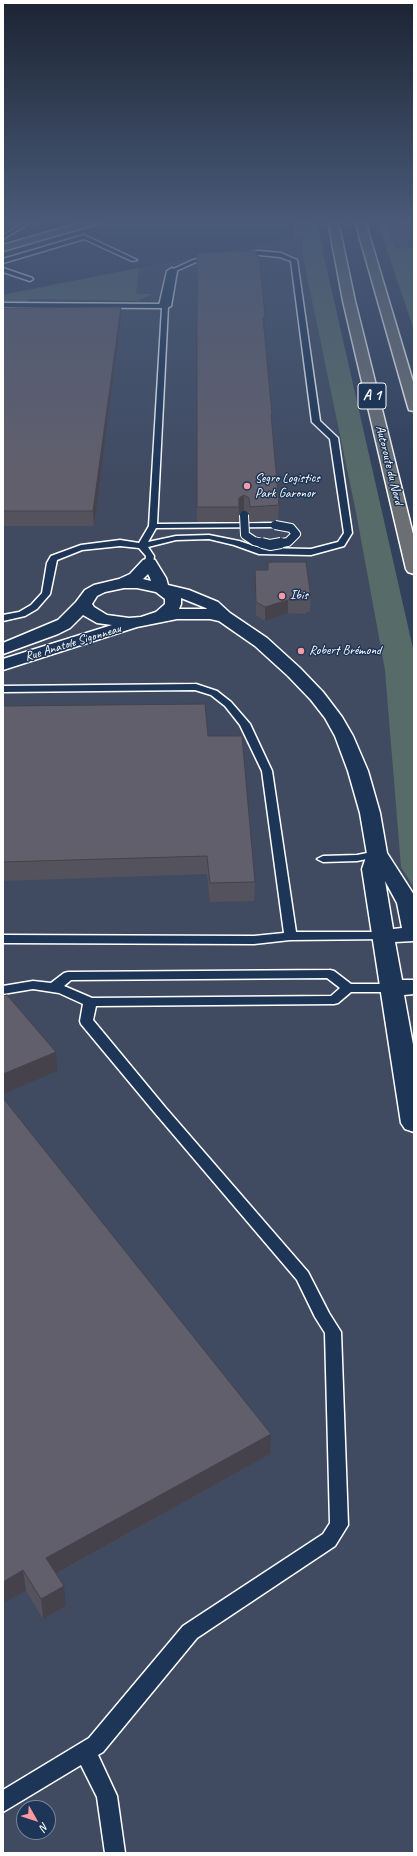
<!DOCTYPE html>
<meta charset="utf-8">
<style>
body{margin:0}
#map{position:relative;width:417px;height:1856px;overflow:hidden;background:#32425d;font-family:Caveat,sans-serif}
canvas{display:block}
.frame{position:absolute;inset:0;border:4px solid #fff;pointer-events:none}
.north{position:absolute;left:16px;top:1800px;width:40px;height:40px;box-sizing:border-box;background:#1d3557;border:1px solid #77869a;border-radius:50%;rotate:129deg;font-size:11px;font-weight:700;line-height:16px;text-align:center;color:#fff}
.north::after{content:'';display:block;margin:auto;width:14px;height:18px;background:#ff9aa2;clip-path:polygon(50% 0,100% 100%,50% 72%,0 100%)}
</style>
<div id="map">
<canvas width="417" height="1856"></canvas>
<div class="frame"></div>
<div class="north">N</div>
</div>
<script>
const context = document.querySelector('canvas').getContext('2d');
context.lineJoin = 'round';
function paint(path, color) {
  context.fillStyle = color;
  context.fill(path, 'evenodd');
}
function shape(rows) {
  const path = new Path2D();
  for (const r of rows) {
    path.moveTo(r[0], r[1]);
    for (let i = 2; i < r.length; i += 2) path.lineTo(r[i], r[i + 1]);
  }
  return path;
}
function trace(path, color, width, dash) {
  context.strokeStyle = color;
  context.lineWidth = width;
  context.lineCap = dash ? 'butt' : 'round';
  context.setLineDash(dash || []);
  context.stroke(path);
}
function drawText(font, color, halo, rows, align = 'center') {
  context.font = font + ' Caveat,sans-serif';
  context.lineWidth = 3;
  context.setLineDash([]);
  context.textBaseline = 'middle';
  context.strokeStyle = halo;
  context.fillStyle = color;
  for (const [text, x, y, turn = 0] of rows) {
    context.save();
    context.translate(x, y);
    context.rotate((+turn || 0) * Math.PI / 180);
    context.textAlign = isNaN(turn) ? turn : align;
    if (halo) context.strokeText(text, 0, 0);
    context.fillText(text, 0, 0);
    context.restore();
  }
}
paint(shape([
 [407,221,414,221,414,304,386,224],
 [319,233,414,700,414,1853,3,1853,3,294],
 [24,1808,48,1808,48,1832,24,1832]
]), '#404b62');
paint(shape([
 [293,221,316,221,414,653,414,888,401,867,385,670,356,512,303,257,303,237,294,238],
 [377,221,387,221,386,224,395,249,414,248,414,330],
 [139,268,136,294,152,294,137,301,30,299,25,303,3,302,3,295]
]), '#576c68');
const lane = shape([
 [26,221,33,221,3,239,3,235,26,221],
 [84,235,137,260,132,261,84,239,3,263,3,259,84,235],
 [259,251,281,253,297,260,320,421,338,438,352,533,344,546,311,555,259,554,234,545,209,539,176,540,148,547,154,556,153,563,149,566,145,563,146,556,139,548,120,546,82,550,57,560,50,594,37,609,25,616,3,621,3,615,19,612,31,605,42,593,47,563,51,556,81,545,120,540,139,543,149,526,162,308,3,307,3,303,165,304,168,306,157,524,275,523,279,525,275,527,156,528,148,542,176,536,209,535,239,541,260,548,311,549,338,542,344,533,330,439,312,422,291,261,280,257,259,255,242,256,239,254,259,251],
 [213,256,216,258,215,259,196,262,174,272,169,271,193,260,213,256],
 [3,268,32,278,33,279,30,281,3,272,3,268],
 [196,684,217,691,231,702,250,724,272,771,296,932,383,932,387,933,389,936,387,939,290,940,254,944,3,943,3,935,254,936,284,933,262,771,240,725,225,706,211,695,195,690,3,692,3,686,196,684],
 [377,851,381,852,383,854,381,856,357,861,323,862,317,859,323,856,357,855,377,851],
 [330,970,334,971,351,984,392,984,396,985,398,988,396,991,392,992,351,992,338,1003,334,1004,96,1006,93,1020,165,1107,308,1272,329,1313,341,1332,348,1525,335,1546,197,1638,103,1752,98,1755,117,1796,125,1853,105,1853,97,1797,81,1765,3,1812,3,1790,89,1738,183,1626,323,1534,330,1523,325,1333,315,1317,297,1280,155,1113,81,1024,80,1021,83,1004,59,993,33,989,3,994,3,986,33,981,51,983,64,973,68,972,330,970],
 [327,978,340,988,331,996,92,998,64,986,71,980,327,978]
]);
const street = shape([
 [172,268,177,271,171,306,165,309,159,306,167,271,172,268],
 [149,558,155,560,166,578,168,585,189,590,218,602,230,613,267,638,300,668,323,692,342,717,353,736,368,771,380,813,387,853,414,895,414,941,395,942,402,980,414,980,414,994,404,995,414,1050,414,1132,405,1129,401,1123,362,869,367,854,360,813,348,771,335,736,325,718,311,700,288,676,255,646,219,621,210,619,177,619,137,627,3,670,3,659,112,625,97,623,83,615,70,628,58,634,3,654,3,643,58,620,76,602,85,590,94,585,119,579,130,574,143,560,149,558],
 [148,574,150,578,151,581,143,579,148,574],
 [124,588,137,588,156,592,165,599,165,604,156,612,141,617,129,618,107,615,94,607,92,604,97,596,105,592,124,588],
 [181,598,206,608,207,609,179,609,181,604,181,598],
 [385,881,397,903,402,928,393,929,385,881]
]);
const primary = shape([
 [87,221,102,221,100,223,3,251,3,245,87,221]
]);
const highway = shape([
 [328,221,338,221,355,301,414,538,414,574,408,572,406,569,343,301,328,221],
 [355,221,365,221,414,385,414,411,409,410,408,407,355,221]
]);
trace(lane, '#fff', 3);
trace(street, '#fff', 3);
trace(primary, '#fff', 3);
trace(highway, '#fff', 3);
paint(lane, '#1d3557');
paint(street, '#1d3557');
paint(primary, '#6b6f74');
paint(highway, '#6b6f74');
const laneBridgeFar1 = shape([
 [244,515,245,535,254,541,266,544],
 [275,525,291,528,296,534,288,542,275,544]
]);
const laneBridge = shape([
 [262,543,270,545,281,543]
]);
trace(laneBridgeFar1, '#fff', 10, []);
trace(laneBridge, '#fff', 12, []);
trace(laneBridgeFar1, '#1d3557', 8);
trace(laneBridge, '#1d3557', 10);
paint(shape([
 [31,221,46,221,40,225,31,224],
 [197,253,265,328,264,329,272,414,272,427,279,505,278,520,250,522,249,513,244,510,239,513,239,522,197,522],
 [121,307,121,320,94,526,3,526,3,308],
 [268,563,311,598,310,612,306,612,306,614,288,613,265,621,256,615,255,570,268,570],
 [3,706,208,736,255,882,254,901,210,902,207,874,3,881],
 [3,1098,271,1434,270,1454,56,1574,66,1606,43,1619,26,1591,3,1603]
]), '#54525d');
paint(shape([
 [12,221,24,221,3,234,3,227],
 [40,221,46,221,40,225],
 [121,307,121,320,94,526,93,511],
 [265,316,265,328,262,330,263,318],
 [244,495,244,510,239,513,239,498],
 [288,600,288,613,265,621,265,607],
 [56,1052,57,1071,3,1094,3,1074],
 [271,1434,270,1454,48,1578,46,1558],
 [23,1570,26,1591,3,1603,3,1582],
 [64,1586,66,1606,43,1619,41,1599]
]), '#45424c');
const building = shape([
 [3,221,12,221,3,227,3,221],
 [256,251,257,256,259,256,265,316,263,318,272,414,271,414,279,505,250,507,249,498,244,495,239,498,239,507,197,507,197,253,256,251],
 [121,307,93,511,3,511,3,308,121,307],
 [271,562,306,562,311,598,306,598,307,600,288,600,265,607,256,602,255,570,268,570,268,563,271,562],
 [205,704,208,736,242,736,255,882,210,883,207,856,3,862,3,706,205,704],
 [7,995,56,1052,3,1074,3,996,7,995],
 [3,1098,271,1434,46,1558,64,1586,41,1599,23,1570,3,1582,3,1098]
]);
paint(building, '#625f6c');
trace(building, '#45424c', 1);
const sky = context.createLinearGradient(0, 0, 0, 481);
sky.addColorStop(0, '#1c2433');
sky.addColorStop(0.46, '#495a78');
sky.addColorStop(1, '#495a7800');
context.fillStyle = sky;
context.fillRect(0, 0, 417, 481);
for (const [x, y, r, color] of [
 [247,486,4,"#ff9aa2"],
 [282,596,4,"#ff9aa2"],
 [301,651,4,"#ff9aa2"]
]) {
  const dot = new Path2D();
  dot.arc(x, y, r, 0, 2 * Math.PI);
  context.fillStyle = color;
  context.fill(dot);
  trace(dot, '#1d3557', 1.5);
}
drawText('13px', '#fff', '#1d3557', [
 ["Autoroute du Nord",389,465,76],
 ["Rue Anatole Sigonneau",73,643,-17]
]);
drawText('13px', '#fff', '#1d3557', [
 ["Segro Logistics",255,479],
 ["Park Garonor",255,494],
 ["Ibis",290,596],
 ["Robert Brémond",309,651]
], 'left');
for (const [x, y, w] of [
 [372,396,28]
]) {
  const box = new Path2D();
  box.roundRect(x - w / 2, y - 13, w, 26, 3);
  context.fillStyle = '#1d3557';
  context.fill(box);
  trace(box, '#fff', 1);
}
drawText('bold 15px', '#fff', null, [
 ["A 1",372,396]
]);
</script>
